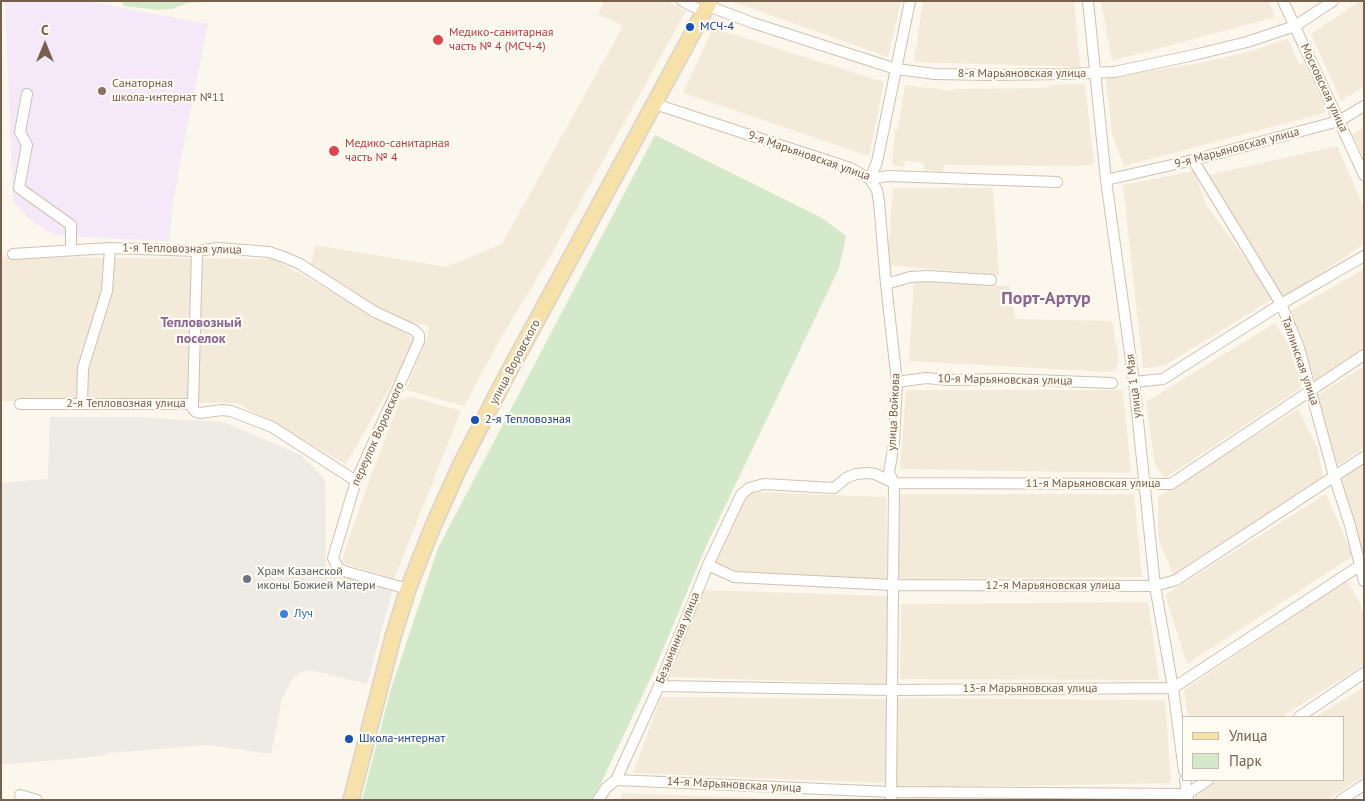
<!DOCTYPE html>
<meta charset="utf-8">
<style>
body{margin:0}
#map{position:relative;width:1365px;height:801px;overflow:hidden;background:#fcf7ec;font-family:"PT Sans",sans-serif}
canvas{display:block}
.frame{position:absolute;inset:0;border:2px solid #76614f;pointer-events:none}
.legend{position:absolute;left:1182px;top:716px;width:162px;height:65px;box-sizing:border-box;background:#fefbf2;border:1px solid #c8bdb1;margin:0;padding:6px 9px;list-style:none;font-size:15px;color:#76614f}
.legend li{display:flex;align-items:center;gap:10px;height:25px}
.legend b{width:25px;border:1px solid #c8bdb1}
.north{position:absolute;left:20px;top:20px;width:50px;height:50px;-webkit-text-stroke:4px #fefbf2;paint-order:stroke;rotate:0deg;font-size:14px;font-weight:700;line-height:20px;text-align:center;color:#76614f}
.north::after{content:'';display:block;margin:auto;width:18px;height:22px;background:#76614f;clip-path:polygon(50% 0,100% 100%,50% 72%,0 100%)}
</style>
<div id="map">
<canvas width="1365" height="801"></canvas>
<div class="frame"></div>
<ul class="legend">
<li><b style="height:6px;background:#f6e1a9"></b>Улица</li>
<li><b style="height:14px;background:#d3e9ca"></b>Парк</li>
</ul>
<div class="north">С</div>
</div>
<script>
const context = document.querySelector('canvas').getContext('2d');
context.lineJoin = 'round';
function paint(path, color) {
  context.fillStyle = color;
  context.fill(path, 'evenodd');
}
function shape(rows) {
  const path = new Path2D();
  for (const r of rows) {
    path.moveTo(r[0], r[1]);
    for (let i = 2; i < r.length; i += 2) path.lineTo(r[i], r[i + 1]);
  }
  return path;
}
function trace(path, color, width, dash) {
  context.strokeStyle = color;
  context.lineWidth = width;
  context.lineCap = dash ? 'butt' : 'round';
  context.setLineDash(dash || []);
  context.stroke(path);
}
function drawText(font, color, halo, rows, align = 'center') {
  context.font = font + ' "PT Sans",sans-serif';
  context.lineWidth = 4.5;
  context.setLineDash([]);
  context.textBaseline = 'middle';
  context.strokeStyle = halo;
  context.fillStyle = color;
  for (const [text, x, y, turn = 0] of rows) {
    context.save();
    context.translate(x, y);
    context.rotate((+turn || 0) * Math.PI / 180);
    context.textAlign = isNaN(turn) ? turn : align;
    if (halo) context.strokeText(text, 0, 0);
    context.fillText(text, 0, 0);
    context.restore();
  }
}
paint(shape([
 [605,1,666,1,686,11,548,260,503,334,464,406,406,390,428,334,429,326,387,316,311,265,315,245,446,267,502,244,623,26,598,14],
 [731,1,901,1,888,57],
 [923,1,1074,1,1080,67,914,62],
 [1101,1,1269,1,1275,17,1112,61],
 [1360,1,1364,1,1364,86,1341,101,1311,34],
 [713,28,884,82,869,156,683,93],
 [1288,39,1299,64,1304,63,1326,110,1324,113,1124,166,1112,135,1106,78,1200,63,1247,52],
 [1085,84,1094,164,1081,166,944,165,943,172,924,170,924,163,905,161,904,167,892,165,895,129,898,129,905,85,954,91,954,89,1049,88,1049,85],
 [1364,127,1364,159,1352,134],
 [1337,146,1364,208,1364,244,1283,299,1220,209,1209,175],
 [1194,171,1207,206,1274,298,1164,366,1143,368,1123,185],
 [893,188,993,188,999,275,887,265],
 [1,257,274,259,417,340,346,464,237,403,1,401],
 [1364,269,1364,350,1316,382,1287,313],
 [914,281,1010,286,1015,319,1112,321,1119,361,1116,369,1110,372,909,361],
 [1275,323,1299,362,1301,388,1165,478,1155,465,1146,402],
 [1364,366,1364,448,1337,466,1315,397],
 [906,390,1123,390,1131,473,900,469],
 [408,396,461,411,394,579,341,562,367,486,401,398,406,400],
 [1298,409,1318,449,1323,477,1174,576,1158,539,1158,497],
 [1364,462,1364,548,1361,550,1337,479],
 [749,492,886,497,887,580,732,574,713,565],
 [897,494,1134,494,1142,577,896,579],
 [1326,494,1353,556,1187,664,1165,595],
 [1347,581,1360,603,1364,617,1364,665,1281,717,1188,717,1184,690],
 [704,590,889,596,887,684,670,677],
 [1148,602,1159,680,900,679,901,604],
 [1364,687,1364,776,1327,800,1195,800,1194,793,1215,780,1344,780,1344,717,1315,717],
 [661,697,887,699,886,783,633,773],
 [898,698,1165,700,1171,783,896,788],
 [623,793,811,800,620,800]
]), '#f3eada');
paint(shape([
 [50,417,135,417,223,422,301,455,325,479,326,573,393,588,367,684,311,670,299,673,291,681,282,700,271,754,209,745,109,753,102,756,1,765,1,483,48,479]
]), '#eeeae4');
paint(shape([
 [5,1,87,1,208,24,181,158,172,210,169,241,63,236,49,232,29,219,13,201]
]), '#f4e8f9');
paint(shape([
 [121,1,219,1,187,3,172,9,158,10,124,6],
 [655,135,822,218,846,236,839,268,707,544,654,671,593,800,362,800,391,689,438,548]
]), '#d3e9ca');
const street = shape([
 [682,1,704,12],
 [1088,1,1106,180,1134,382,1155,586,1173,688,1184,771],
 [1283,1,1364,175],
 [708,6,753,23,896,69,935,74,991,75,1064,74,1114,72,1194,55,1247,42,1295,26,1333,1],
 [27,94,20,132,27,145,19,188,71,225,71,250],
 [655,104,850,168,870,179,888,176,1057,182],
 [1193,160,1281,304,1299,348,1334,476,1350,525,1364,581],
 [870,179,877,190,879,202,886,284,897,382,894,443,889,473,894,483,891,800],
 [870,179,877,162,910,1],
 [1106,180,1193,160,1339,121,1364,106],
 [13,254,110,248,197,251,218,248,269,252,284,257,300,264,375,312,414,330,419,335,419,341,356,481,333,558,338,568,347,572,408,589],
 [886,284,910,277,928,276,991,280],
 [897,382,926,378,949,380,1005,379,1112,383],
 [1134,382,1163,379,1281,304,1364,256],
 [82,403,83,368,107,291,110,248],
 [20,404,193,404,193,409,196,412,200,413,222,410,231,411,272,427,356,481],
 [193,404,197,251],
 [708,565,734,577,893,585,1155,586,1176,580,1364,457],
 [659,686,892,690,1173,688,1364,563],
 [1299,717,1364,673],
 [616,780,891,792,1187,794,1208,780],
 [1185,780,1188,799],
 [20,795,37,800],
 [598,800,606,788,616,780,659,686,708,565,741,495,749,488,764,484,834,488,846,478,856,474,868,473,875,474,894,483,1171,484,1364,355],
 [1341,800,1364,785]
]);
const primary = shape([
 [351,800,393,637,408,589,433,526,460,466,506,377,710,1]
]);
trace(street, '#cec1b1', 12);
trace(primary, '#d9d3ce', 18);
trace(street, '#fff', 10);
trace(primary, '#f6e1a9', 15);
for (const [x, y, r, color] of [
 [690,27,5,"#1a4fb4"],
 [438,40,6,"#e0444e"],
 [102,91,5,"#8d6e63"],
 [334,151,6,"#e0444e"],
 [475,420,5,"#1a4fb4"],
 [247,579,5,"#6b7280"],
 [284,614,5,"#3f7fe0"],
 [349,739,5,"#1a4fb4"]
]) {
  const dot = new Path2D();
  dot.arc(x, y, r, 0, 2 * Math.PI);
  context.fillStyle = color;
  context.fill(dot);
  trace(dot, '#fefbf2', 2);
}
drawText('12px', '#164399', '#fefbf2', [
 ["МСЧ-4",700,27],
 ["2-я Тепловозная",485,420],
 ["Школа-интернат",359,739]
], 'left');
drawText('12px', '#be3a42', '#fefbf2', [
 ["Медико-санитарная",449,33],
 ["часть № 4 (МСЧ-4)",449,47],
 ["Медико-санитарная",345,144],
 ["часть № 4",345,158]
], 'left');
drawText('12px', '#76614f', '#fefbf2', [
 ["8-я Марьяновская улица",1022,74],
 ["Московская улица",1324,88,65],
 ["9-я Марьяновская улица",1237,148,-15],
 ["9-я Марьяновская улица",809,156,19],
 ["1-я Тепловозная улица",182,249,1],
 ["Таллинская улица",1300,361,71],
 ["улица Воровского",515,362,-62],
 ["10-я Марьяновская улица",1005,380,1],
 ["улица 1 Мая",1134,386,-97],
 ["2-я Тепловозная улица",126,404],
 ["улица Войкова",894,412,-87],
 ["переулок Воровского",378,434,-66],
 ["11-я Марьяновская улица",1093,484],
 ["12-я Марьяновская улица",1053,586],
 ["Безымянная улица",678,638,-68],
 ["13-я Марьяновская улица",1030,689],
 ["14-я Марьяновская улица",734,785,3]
]);
drawText('12px', '#785e54', '#fefbf2', [
 ["Санаторная",112,84],
 ["школа-интернат №11",112,98]
], 'left');
drawText('12px', '#5b616d', '#fefbf2', [
 ["Храм Казанской",257,572],
 ["иконы Божией Матери",257,586]
], 'left');
drawText('12px', '#366cbe', '#fefbf2', [
 ["Луч",294,614]
], 'left');
drawText('bold 14px', '#886791', '#fefbf2', [
 ["Тепловозный",201,323],
 ["поселок",201,339]
]);
drawText('bold 18px', '#886791', '#fefbf2', [
 ["Порт-Артур",1046,299]
]);
</script>
